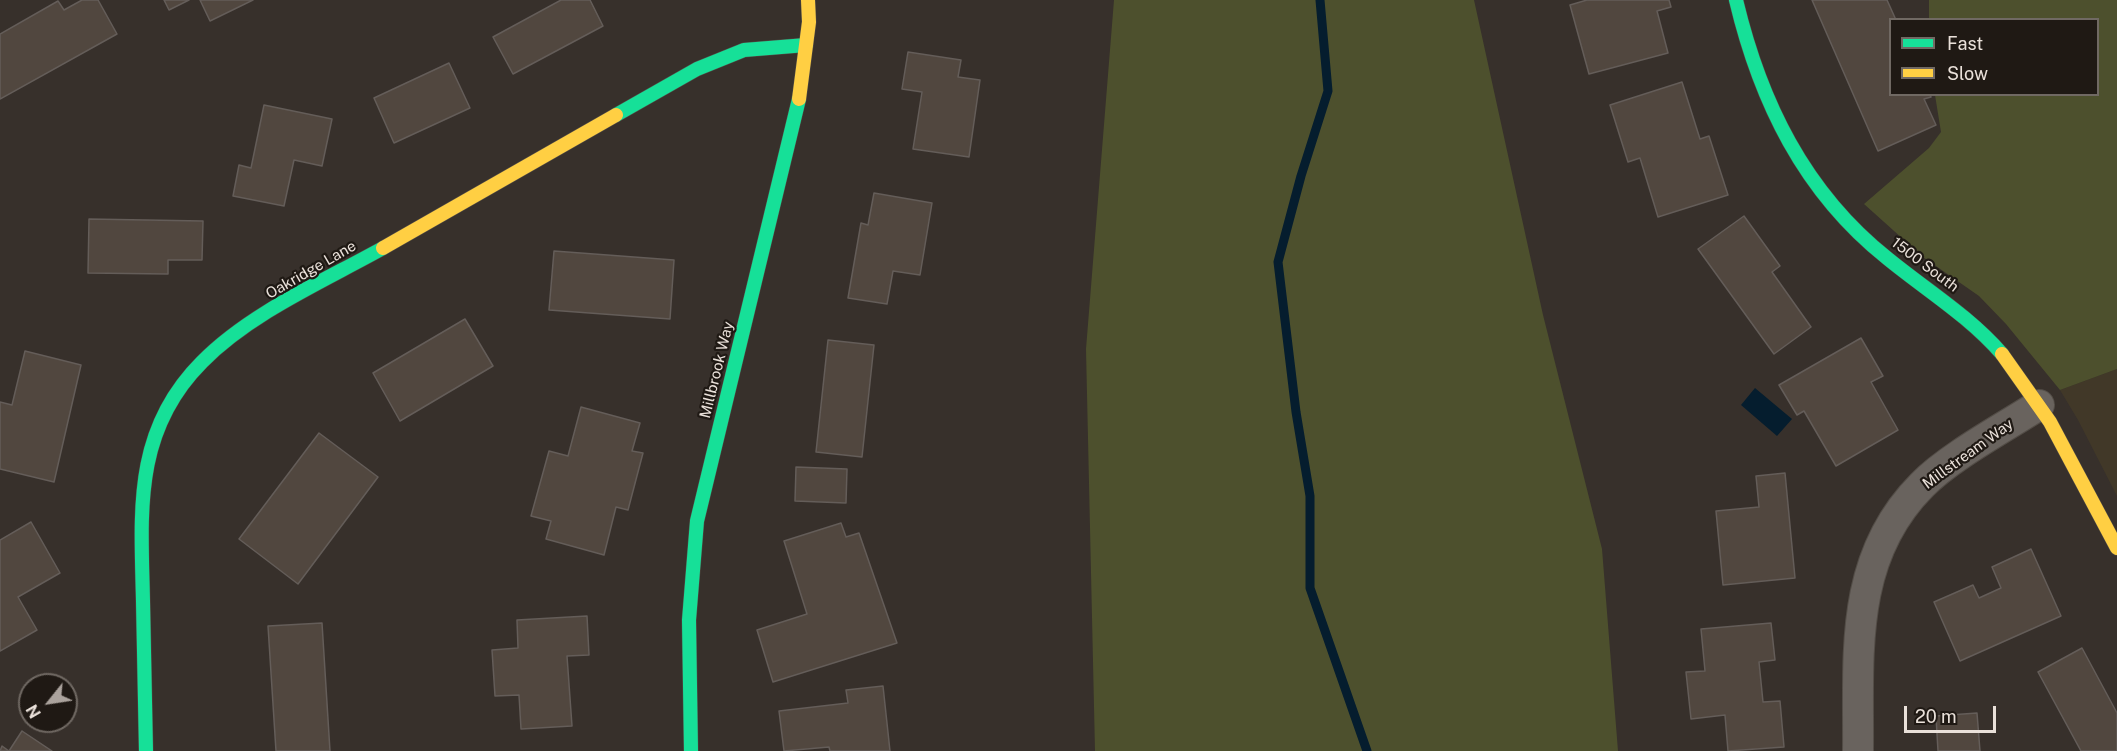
<!DOCTYPE html>
<html>
<head>
<meta charset="utf-8">
<style>
  body { margin:0 }
  #map { position:relative; width:2117px; height:751px; overflow:hidden; background:#37302b; font-family:"Public Sans",sans-serif }
  canvas { display:block }
  .legend { position:absolute; left:1889px; top:18px; width:210px; height:78px; box-sizing:border-box; background:#1f1914; border:2px solid #706963; margin:0; padding:8px 10px; list-style:none; font-size:18px; color:#eae1da }
  .legend li { display:flex; align-items:center; gap:12px; height:30px }
  .legend b { width:30px; border:2px solid #706963 }
  .north { position:absolute; left:18px; top:673px; width:60px; height:60px; box-sizing:border-box; background:#1f1914; border:2px solid #706963; border-radius:50%; rotate:240deg; font-size:16px; font-weight:700; line-height:24px; text-align:center; color:#eae1da }
  .north::after { content:''; display:block; margin:auto; width:21px; height:27px; background:#aba39d; clip-path:polygon(50% 0,100% 100%,50% 72%,0 100%) }
  .scale { position:absolute; left:1904px; top:706px; width:92px; height:27px; box-sizing:border-box; border:3px solid #eae1da; border-top:0; padding-left:8px; font-size:18px; line-height:21px; white-space:nowrap; color:#eae1da; -webkit-text-stroke:4px #1f1914; paint-order:stroke }
</style>
</head>
<body>
<div id="map">
<canvas width="2117" height="751"></canvas>
<ul class="legend">
<li><b style="height:8px;background:#16e098"></b>Fast</li>
<li><b style="height:8px;background:#ffcf43"></b>Slow</li>
</ul>
<div class="north">N</div>
<div class="scale">20 m</div>
</div>
<script>
const g = document.querySelector('canvas').getContext('2d');
g.lineJoin = 'round';
function fill(path, color) {
  g.fillStyle = color;
  g.fill(path, 'evenodd');
}
function strokePath(path, color, width, dash) {
  g.strokeStyle = color;
  g.lineWidth = width;
  g.lineCap = dash ? 'butt' : 'round';
  g.setLineDash(dash || []);
  g.stroke(path);
}
function drawText(font, color, halo, rows, align = 'center') {
  g.font = font + ' "Public Sans",sans-serif';
  g.lineWidth = 4.5;
  g.setLineDash([]);
  g.textBaseline = 'middle';
  g.strokeStyle = halo;
  g.fillStyle = color;
  for (const [text, x, y, turn = 0] of rows) {
    g.save();
    g.translate(x, y);
    g.rotate((+turn || 0) * Math.PI / 180);
    g.textAlign = isNaN(turn) ? turn : align;
    if (halo) g.strokeText(text, 0, 0);
    g.fillText(text, 0, 0);
    g.restore();
  }
}
const education = new Path2D(`
  M 2117,369 L 2117,496 L 2078,420 L 2060,390 Z`);
const green = new Path2D(`
  M 1114,0 L 1474,0 L 1543,315 L 1602,549 L 1618,751 L 1095,751 L 1086,349 Z
  M 1929,0 L 2117,0 L 2117,369 L 2060,390 L 2006,324 L 1979,296 L 1923,257 L 1864,204 L 1929,148 L 1941,132 L 1935,95 L 2098,94 L 2098,20 L 1929,19 Z`);
const water = new Path2D(`
  M 1755,388 L 1792,419 L 1777,436 L 1741,405 Z`);
const stream = new Path2D(`
  M 1320,0 L 1328,91 L 1301,176 L 1278,262 L 1296,412 L 1310,496 L 1310,588 L 1367,751`);
const building = new Path2D(`
  M 82,0 L 98,0 L 117,34 L 0,99 L 0,34 L 58,1 L 64,10 Z
  M 164,0 L 189,0 L 169,10 Z
  M 200,0 L 253,0 L 210,21 Z
  M 561,0 L 590,0 L 603,26 L 513,74 L 493,37 Z
  M 1587,0 L 1669,0 L 1671,7 L 1657,11 L 1668,53 L 1589,74 L 1570,5 Z
  M 1812,0 L 1887,0 L 1896,20 L 1890,20 L 1890,94 L 1930,94 L 1931,97 L 1924,99 L 1936,125 L 1878,151 Z
  M 908,52 L 961,60 L 958,77 L 980,80 L 969,157 L 913,149 L 922,92 L 902,89 Z
  M 449,63 L 470,108 L 394,143 L 374,98 Z
  M 1682,82 L 1700,139 L 1709,136 L 1728,195 L 1658,217 L 1640,158 L 1628,162 L 1610,105 Z
  M 264,105 L 332,119 L 322,166 L 294,160 L 284,206 L 233,196 L 239,165 L 251,168 Z
  M 874,193 L 932,203 L 920,275 L 893,271 L 887,304 L 848,298 L 861,223 L 868,225 Z
  M 1744,216 L 1780,266 L 1772,272 L 1811,327 L 1774,354 L 1698,249 Z
  M 89,219 L 203,221 L 202,260 L 168,260 L 168,274 L 88,273 Z
  M 554,251 L 674,260 L 670,319 L 549,310 Z
  M 465,319 L 493,366 L 400,421 L 373,373 Z
  M 1861,338 L 1883,376 L 1871,382 L 1898,430 L 1836,466 L 1804,411 L 1797,415 L 1779,385 Z
  M 828,340 L 874,345 L 862,457 L 816,452 Z
  M 25,351 L 81,365 L 54,482 L 0,469 L 0,402 L 12,405 Z
  M 581,407 L 640,423 L 632,451 L 643,453 L 628,510 L 616,507 L 604,555 L 546,539 L 551,521 L 531,516 L 549,451 L 568,456 Z
  M 319,433 L 378,477 L 298,584 L 239,539 Z
  M 796,467 L 847,469 L 846,503 L 795,501 Z
  M 1785,473 L 1795,578 L 1723,585 L 1716,511 L 1759,507 L 1756,476 Z
  M 31,522 L 60,573 L 18,597 L 37,630 L 0,651 L 0,540 Z
  M 841,523 L 846,537 L 859,533 L 897,643 L 773,682 L 757,630 L 807,614 L 784,541 Z
  M 2031,549 L 2061,616 L 1960,661 L 1934,602 L 1973,585 L 1979,598 L 2001,588 L 1992,567 Z
  M 587,616 L 589,655 L 567,656 L 572,726 L 521,729 L 519,695 L 495,696 L 492,650 L 518,648 L 517,620 Z
  M 322,623 L 330,751 L 276,751 L 268,626 Z
  M 1771,623 L 1775,660 L 1759,662 L 1763,702 L 1780,701 L 1784,747 L 1728,751 L 1725,715 L 1691,719 L 1686,672 L 1705,671 L 1701,629 Z
  M 2082,648 L 2117,713 L 2117,751 L 2081,751 L 2038,672 Z
  M 883,686 L 890,751 L 830,751 L 829,747 L 784,751 L 779,711 L 848,703 L 846,690 Z
  M 1977,713 L 1980,751 L 1938,751 L 1936,716 Z
  M 22,731 L 52,751 L 0,751 L 2,746 L 9,751 Z`);
const street = new Path2D(`
  M 1858,751 C 1859,656 1848,559 1922,485 C 1949,457 2005,427 2039,405`);
const fast = new Path2D(`
  M 1736,0 C 1760,101 1804,192 1887,258 C 1926,290 1969,316 2002,354
  M 616,115 L 697,69 L 744,50 L 806,45
  M 146,751 C 145,701 144,651 143,601 C 141,511 133,431 202,362 C 250,313 324,281 383,248
  M 691,751 L 689,620 L 697,521 L 799,99`);
const slow = new Path2D(`
  M 799,99 L 809,22 L 808,0
  M 383,248 L 616,115
  M 2002,354 L 2050,422 L 2117,548`);
const streetNames = [
  ["1500 South",1925,265,37],
  ["Oakridge Lane",311,270,-30],
  ["Millbrook Way",717,370,-76],
  ["Millstream Way",1968,454,-36]
];
fill(education, '#413828');
fill(green, '#4d502d');
fill(water, '#051d2e');
strokePath(stream, '#051d2e', 9);
fill(building, '#51473f');
strokePath(building, '#645d59', 1.5);
strokePath(street, '#534d47', 32);
strokePath(fast, '#534d47', 15);
strokePath(slow, '#534d47', 15);
strokePath(street, '#69635e', 30);
strokePath(fast, '#16e098', 14);
strokePath(slow, '#ffcf43', 14);
drawText('15px', '#eae1da', '#1f1914', streetNames);
</script>
</body>
</html>
